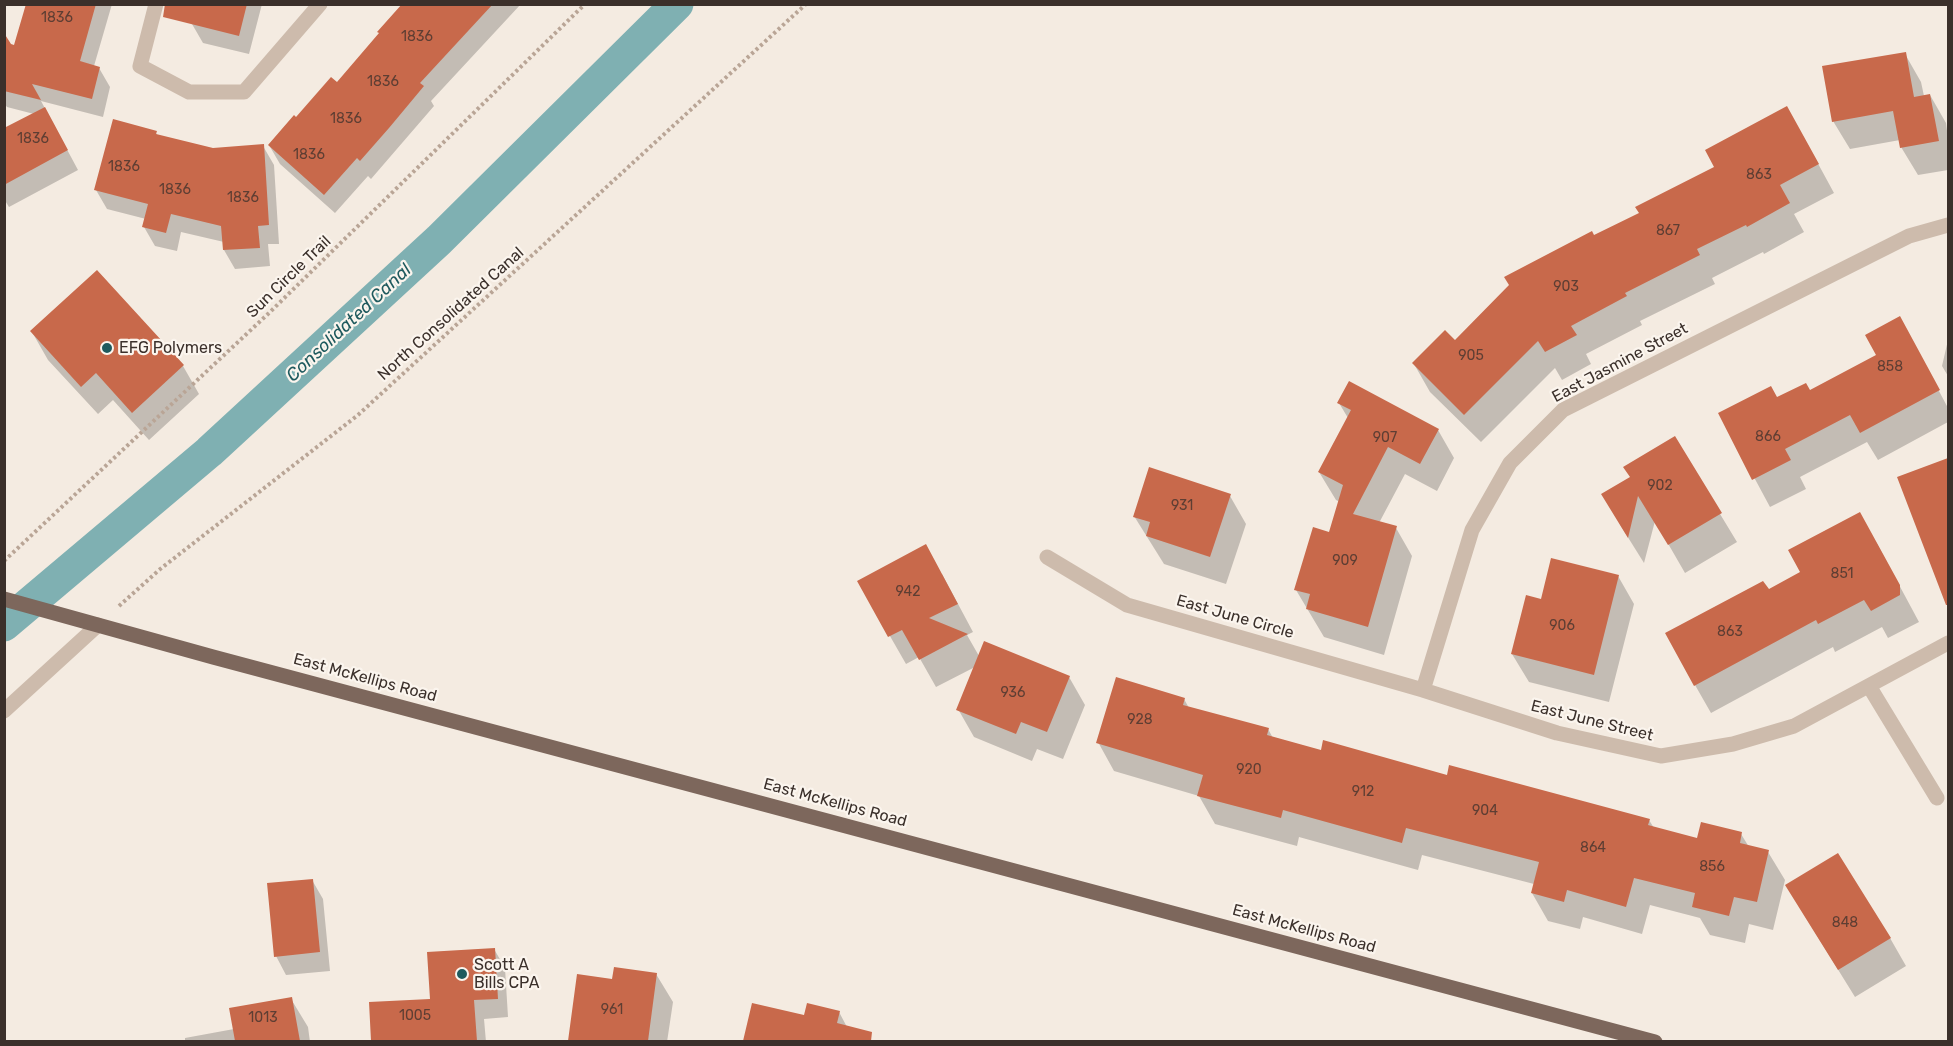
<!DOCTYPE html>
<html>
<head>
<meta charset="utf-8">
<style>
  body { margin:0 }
  #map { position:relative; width:1953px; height:1046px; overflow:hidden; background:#f4ebe1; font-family:Rubik,sans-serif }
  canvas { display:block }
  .frame { position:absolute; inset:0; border:6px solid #3b302b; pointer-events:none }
</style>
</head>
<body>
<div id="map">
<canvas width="1953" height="1046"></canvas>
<div class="frame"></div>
</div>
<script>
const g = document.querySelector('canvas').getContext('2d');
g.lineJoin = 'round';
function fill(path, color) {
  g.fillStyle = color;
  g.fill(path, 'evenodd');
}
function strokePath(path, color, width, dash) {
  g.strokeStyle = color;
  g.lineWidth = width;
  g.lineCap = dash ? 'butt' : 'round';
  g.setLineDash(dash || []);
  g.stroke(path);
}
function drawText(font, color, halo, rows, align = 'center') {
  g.font = font + ' Rubik,sans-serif';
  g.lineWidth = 4.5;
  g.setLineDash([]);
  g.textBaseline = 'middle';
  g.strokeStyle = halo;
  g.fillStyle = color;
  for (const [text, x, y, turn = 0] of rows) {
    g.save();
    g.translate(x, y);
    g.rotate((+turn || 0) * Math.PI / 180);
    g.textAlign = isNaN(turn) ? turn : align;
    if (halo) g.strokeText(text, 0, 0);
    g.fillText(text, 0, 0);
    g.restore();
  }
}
const shadow = new Path2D(`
  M 27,4 L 112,4 L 94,66 L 99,68 L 110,87 L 103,117 L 41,101 L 78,170 L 9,207 L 4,199 L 4,130 L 34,114 L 7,107 L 4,103 L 4,55 L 10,45 L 15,47 Z
  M 197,4 L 262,4 L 249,54 L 203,43 L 192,24 Z
  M 405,4 L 521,4 L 431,101 L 434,106 L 371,179 L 368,176 L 335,213 L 280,164 L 269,145 L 337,84 Z
  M 1905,54 L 1921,82 L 1924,96 L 1930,95 L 1946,123 L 1948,138 L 1948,170 L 1918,175 L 1901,147 L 1900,140 L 1850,149 L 1833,121 Z
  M 156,133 L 158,136 L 213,149 L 263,146 L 274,165 L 279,244 L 268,244 L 270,266 L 235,269 L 224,250 L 224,242 L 181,232 L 177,251 L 155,246 L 144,227 L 146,219 L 107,209 L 96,190 Z
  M 1803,136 L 1834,193 L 1794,214 L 1804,232 L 1764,254 L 1763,252 L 1712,278 L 1715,284 L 1640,321 L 1642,325 L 1586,354 L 1591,364 L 1562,380 L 1555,368 L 1481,442 L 1430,392 L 1414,364 L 1455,342 L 1594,237 Z
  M 32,332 L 183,366 L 199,394 L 149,440 L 113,400 L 98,414 L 48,360 Z
  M 1948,340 L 1948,376 L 1942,366 Z
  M 1915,346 L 1948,408 L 1948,422 L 1878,460 L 1867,442 L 1800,477 L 1806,489 L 1770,507 L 1720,414 L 1810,392 Z
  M 1339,403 L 1438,430 L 1454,458 L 1437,491 L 1405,474 L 1379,523 L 1396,528 L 1412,556 L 1384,655 L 1324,637 L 1296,590 L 1331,534 L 1340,502 L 1336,500 L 1319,472 L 1348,418 Z
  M 1674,438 L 1737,542 L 1685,573 L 1655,521 L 1644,563 L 1619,523 L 1631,478 Z
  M 1948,459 L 1948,596 L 1937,576 L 1899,478 Z
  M 1230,496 L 1246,524 L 1226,584 L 1164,564 L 1134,516 Z
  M 1876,542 L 1919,622 L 1888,638 L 1882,627 L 1835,652 L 1833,647 L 1711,713 L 1695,685 Z
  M 942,574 L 973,632 L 967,635 L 979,656 L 1069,677 L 1085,705 L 1063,759 L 1037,749 L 1032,761 L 974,737 L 958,709 L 975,667 L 936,687 L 919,657 L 906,664 L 859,582 Z
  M 1618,576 L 1634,604 L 1609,702 L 1529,682 L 1512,654 L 1542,601 Z
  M 1184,699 L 1189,708 L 1268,729 L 1273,738 L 1322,752 L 1448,777 L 1649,820 L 1654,828 L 1698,839 L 1741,834 L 1749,847 L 1768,852 L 1785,880 L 1773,930 L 1749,924 L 1745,943 L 1710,935 L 1700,918 L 1650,905 L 1642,934 L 1583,917 L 1580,929 L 1548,921 L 1532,893 L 1534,884 L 1422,855 L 1418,870 L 1299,837 L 1297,846 L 1215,824 L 1199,796 L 1114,771 L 1098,742 Z
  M 312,880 L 323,899 L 330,971 L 286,975 L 276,956 Z
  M 1803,913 L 1890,938 L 1906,966 L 1855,997 Z
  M 494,949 L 505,968 L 508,1017 L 484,1019 L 486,1042 L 373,1042 L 370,1004 L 431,1000 Z
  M 656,974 L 673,1002 L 667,1042 L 570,1042 L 579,975 L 614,980 Z
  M 291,999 L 308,1027 L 310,1042 L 185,1042 L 185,1038 L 234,1029 Z
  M 753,1005 L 805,1017 L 839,1012 L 855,1042 L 744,1042 Z`);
const canal = new Path2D(`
  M 4,625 L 209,452 L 439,240 L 677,4`);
const building = new Path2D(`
  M 26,4 L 96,4 L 80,61 L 100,67 L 92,99 L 32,84 L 41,100 L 4,91 L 4,33 L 11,44 L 14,45 Z
  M 165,4 L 247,4 L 239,36 L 163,17 Z
  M 402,4 L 493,4 L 420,83 L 424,86 L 389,128 L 360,161 L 357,158 L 324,195 L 268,145 L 294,115 L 296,117 L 331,77 L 337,82 L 379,33 L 377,32 Z
  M 1906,52 L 1914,97 L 1930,94 L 1939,141 L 1900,148 L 1893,111 L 1832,122 L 1822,66 Z
  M 1787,106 L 1819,164 L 1780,185 L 1790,203 L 1747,227 L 1746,225 L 1697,249 L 1700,255 L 1625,293 L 1627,296 L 1571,326 L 1577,335 L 1545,352 L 1538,341 L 1464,415 L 1412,363 L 1445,330 L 1455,340 L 1509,285 L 1504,277 L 1592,231 L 1594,235 L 1639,213 L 1635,207 L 1714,167 L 1705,150 Z
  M 45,107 L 68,150 L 4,185 L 4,128 Z
  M 113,119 L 157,131 L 156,134 L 213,148 L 264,144 L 269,225 L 258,226 L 260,248 L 223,250 L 221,226 L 171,214 L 166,233 L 142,227 L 148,204 L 94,190 Z
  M 97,270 L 184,365 L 132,413 L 96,373 L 81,387 L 30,331 Z
  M 1900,316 L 1940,390 L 1860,433 L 1850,415 L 1785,449 L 1791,460 L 1752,480 L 1718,413 L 1771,386 L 1777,397 L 1806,383 L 1810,390 L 1876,355 L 1865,335 Z
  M 1349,381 L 1439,429 L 1420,464 L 1388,447 L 1353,514 L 1397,526 L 1368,627 L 1306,609 L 1310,594 L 1294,590 L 1313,527 L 1329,532 L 1343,485 L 1318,472 L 1351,410 L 1337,403 Z
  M 1675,436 L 1722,513 L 1668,545 L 1638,496 L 1628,538 L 1601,494 L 1630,477 L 1623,467 Z
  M 1948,458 L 1948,605 L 1946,605 L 1897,477 Z
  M 1149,467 L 1231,494 L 1210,557 L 1146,536 L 1150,522 L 1133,517 Z
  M 1860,512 L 1900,585 L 1900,595 L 1871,611 L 1864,600 L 1818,624 L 1816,620 L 1694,686 L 1665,633 L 1763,581 L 1769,589 L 1800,572 L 1788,550 Z
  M 926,544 L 958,604 L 929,618 L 968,634 L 919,660 L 902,630 L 888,637 L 857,581 Z
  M 1551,558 L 1619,575 L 1594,675 L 1511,654 L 1526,595 L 1541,599 Z
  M 984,641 L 1070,676 L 1047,732 L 1021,722 L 1016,734 L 956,710 Z
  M 1116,677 L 1185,698 L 1183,705 L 1269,728 L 1267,735 L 1321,750 L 1323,740 L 1447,775 L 1449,765 L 1650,819 L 1648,825 L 1697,838 L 1701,822 L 1742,832 L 1740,843 L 1769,850 L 1757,902 L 1734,897 L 1729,916 L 1692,907 L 1695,893 L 1634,878 L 1626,907 L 1567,890 L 1564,902 L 1531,893 L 1539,862 L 1406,828 L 1402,843 L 1283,810 L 1281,818 L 1197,796 L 1203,775 L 1096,743 Z
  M 1838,853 L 1891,938 L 1838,970 L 1785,885 Z
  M 313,879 L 320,952 L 274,957 L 267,883 Z
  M 495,948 L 498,999 L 474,1000 L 477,1041 L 371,1041 L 369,1002 L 430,999 L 427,952 Z
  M 614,967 L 657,973 L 648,1041 L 568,1041 L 577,974 L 612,979 Z
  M 292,997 L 300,1041 L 235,1041 L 229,1008 Z
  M 752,1003 L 804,1015 L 807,1003 L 840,1011 L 837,1023 L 872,1032 L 871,1041 L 743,1041 Z`);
const path = new Path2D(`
  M 4,561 L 269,313 L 585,4
  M 119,606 L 159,570 L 358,415 L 806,4`);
const minor = new Path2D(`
  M 156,4 L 140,66 L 189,92 L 244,92 L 320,4
  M 1047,557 L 1127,605 L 1423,690 L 1557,733 L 1661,756 L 1733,744 L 1794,726 L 1948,643
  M 1869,686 L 1937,798
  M 1423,690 L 1472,530 L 1510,463 L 1563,410 L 1909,236 L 1948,225
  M 4,711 L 98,625`);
const major = new Path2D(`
  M 4,599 L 213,657 L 1655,1042`);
const markers = [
  [107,348,6,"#1f5a5e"],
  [462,974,6,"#1f5a5e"]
];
const numberNames = [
  ["1836",57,18],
  ["1836",417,37],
  ["1836",383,82],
  ["1836",346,119],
  ["1836",33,139],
  ["1836",309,155],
  ["1836",124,167],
  ["863",1759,175],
  ["1836",175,190],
  ["1836",243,198],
  ["867",1668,231],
  ["903",1566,287],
  ["905",1471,356],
  ["858",1890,367],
  ["866",1768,437],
  ["907",1385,438],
  ["902",1660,486],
  ["931",1182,506],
  ["909",1345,561],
  ["851",1842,574],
  ["942",908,592],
  ["906",1562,626],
  ["863",1730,632],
  ["936",1013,693],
  ["928",1140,720],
  ["920",1249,770],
  ["912",1363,792],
  ["904",1485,811],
  ["864",1593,848],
  ["856",1712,867],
  ["848",1845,923],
  ["961",612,1010],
  ["1005",415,1016],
  ["1013",263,1018]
];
const streetNames = [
  ["Sun Circle Trail",289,277,-44],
  ["North Consolidated Canal",451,314,-42],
  ["East Jasmine Street",1620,363,-28],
  ["East June Circle",1235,617,16],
  ["East McKellips Road",365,678,15],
  ["East June Street",1592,721,14],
  ["East McKellips Road",835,803,15],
  ["East McKellips Road",1304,929,15]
];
const poiNames = [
  ["EFG Polymers",119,348],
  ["Scott A",474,965],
  ["Bills CPA",474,983]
];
const waterNames = [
  ["Consolidated Canal",349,323,-43]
];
fill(shadow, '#0003');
strokePath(canal, '#7fb0b2', 33);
fill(building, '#c8694b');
strokePath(path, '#b9a596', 4, [3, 3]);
strokePath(minor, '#cdbbac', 15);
strokePath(major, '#7d675c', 15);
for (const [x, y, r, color] of markers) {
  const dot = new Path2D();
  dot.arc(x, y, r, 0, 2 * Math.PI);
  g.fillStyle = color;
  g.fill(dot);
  strokePath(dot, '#fbf5ee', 2);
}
drawText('14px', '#5e3e33', null, numberNames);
drawText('16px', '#3b302b', '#fbf5ee', streetNames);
drawText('16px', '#3b302b', '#fbf5ee', poiNames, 'left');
drawText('italic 18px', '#1f5a5e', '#fbf5ee', waterNames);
</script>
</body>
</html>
